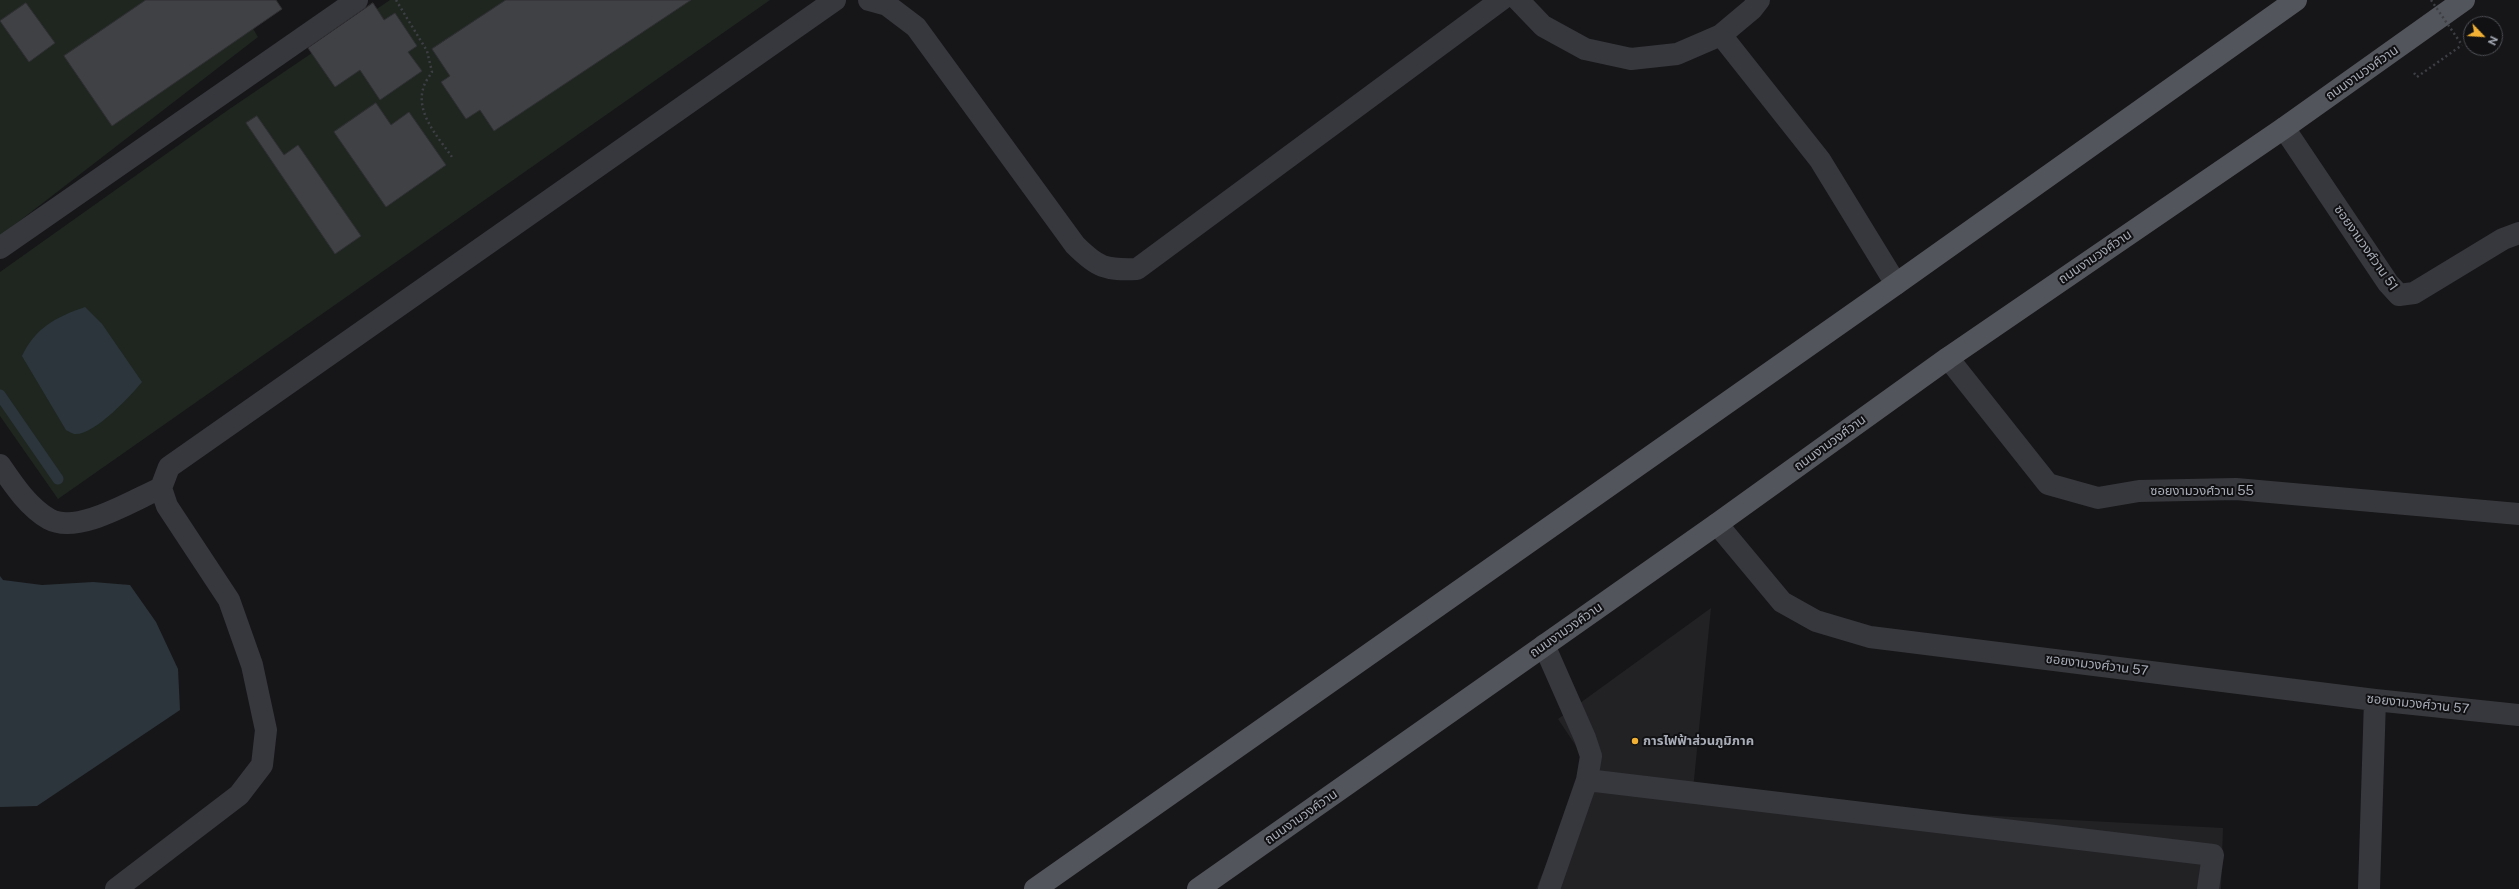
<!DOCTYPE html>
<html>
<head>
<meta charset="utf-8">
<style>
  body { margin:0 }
  #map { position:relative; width:2519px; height:889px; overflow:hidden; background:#161618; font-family:"Public Sans",sans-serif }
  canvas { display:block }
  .north { position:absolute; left:2463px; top:16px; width:40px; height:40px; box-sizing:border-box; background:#111113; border:1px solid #4d4f55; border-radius:50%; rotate:115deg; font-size:11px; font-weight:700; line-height:16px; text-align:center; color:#a8adb8 }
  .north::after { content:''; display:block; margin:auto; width:14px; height:18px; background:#f2b134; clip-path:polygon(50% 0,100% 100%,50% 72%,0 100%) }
</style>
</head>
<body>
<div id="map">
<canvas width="2519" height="889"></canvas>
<div class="north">N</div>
</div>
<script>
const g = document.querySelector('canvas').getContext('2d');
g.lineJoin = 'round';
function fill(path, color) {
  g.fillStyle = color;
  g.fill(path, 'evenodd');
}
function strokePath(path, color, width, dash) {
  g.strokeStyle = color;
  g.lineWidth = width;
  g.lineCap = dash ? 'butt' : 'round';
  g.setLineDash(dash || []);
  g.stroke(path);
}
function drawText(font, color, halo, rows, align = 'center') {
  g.font = font + ' "Public Sans","Noto Sans Thai",sans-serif';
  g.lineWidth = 4;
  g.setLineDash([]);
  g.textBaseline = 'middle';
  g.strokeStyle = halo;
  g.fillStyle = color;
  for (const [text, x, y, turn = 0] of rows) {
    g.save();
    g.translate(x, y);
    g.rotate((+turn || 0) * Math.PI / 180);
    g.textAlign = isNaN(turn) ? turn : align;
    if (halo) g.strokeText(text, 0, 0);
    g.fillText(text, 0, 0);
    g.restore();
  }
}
const built = new Path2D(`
  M 1711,608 L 1692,800 L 2223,828 L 2221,889 L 1536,889 L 1588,764 L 1558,719 Z`);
const green = new Path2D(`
  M 0,0 L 236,0 L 258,37 L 0,236 Z
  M 390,0 L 770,0 L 58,499 L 0,416 L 0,272 L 228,110 Z`);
const water = new Path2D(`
  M 85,307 L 102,324 L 142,382 C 130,396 94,436 74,434 C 71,433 68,431 66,430 L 22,356 C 35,328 56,317 85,307 Z
  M 0,576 L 3,580 L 42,585 L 93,582 L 130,585 L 156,622 L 178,669 L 180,710 L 37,806 L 0,807 Z`);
const stream = new Path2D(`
  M 0,395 L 58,479`);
const building = new Path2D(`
  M 146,0 L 276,0 L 282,9 L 112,126 L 64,56 Z
  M 506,0 L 691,0 L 494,131 L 480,110 L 466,119 L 441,82 L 450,76 L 432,49 Z
  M 26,3 L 55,43 L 29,62 L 0,21 Z
  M 373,3 L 384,20 L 395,13 L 417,46 L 408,52 L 422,71 L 380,100 L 360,70 L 335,87 L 308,48 Z
  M 376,103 L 391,125 L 409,112 L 446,165 L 386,207 L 334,132 Z
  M 257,116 L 284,155 L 298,145 L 361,236 L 335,254 L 246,123 Z`);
const path = new Path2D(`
  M 396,0 L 427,51 L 432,72 C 429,77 424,83 423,89 C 416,114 439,138 452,157
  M 2414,73 L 2417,77 L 2462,45`);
const minor = new Path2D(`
  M 869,0 L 887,5 L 916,27 L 1075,245 C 1098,268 1105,270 1137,269 L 1501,0
  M 1518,0 L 1543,26 L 1585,49 L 1631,59 L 1677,54 L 1721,35 L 1752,9 L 1759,0
  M 1721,35 L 1820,160 L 1896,284
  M 2284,128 L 2388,283 L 2399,295 L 2414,293 L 2503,239 L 2519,233
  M 0,248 L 357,0
  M 1948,358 L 2048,484 L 2098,498 L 2139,491 L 2236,489 L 2519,514
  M 0,465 C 13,484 28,507 49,519 C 78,535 133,500 161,488
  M 1717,524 L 1782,602 L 1816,621 L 1870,637 L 2375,700 L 2519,715
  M 1544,645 L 1585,738 L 1591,756 L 1587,780 L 1549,889
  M 1587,780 L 2213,855 L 2208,889
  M 116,889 L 239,795 L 262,765 L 266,730 L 252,665 L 229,600 L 167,506 L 161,488 L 169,467 L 835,0
  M 2369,889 L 2375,700`);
const major = new Path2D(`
  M 1035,889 L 1896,284 L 2296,0
  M 1198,889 L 1717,524 L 1948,358 L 2284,128 L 2464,0`);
const pathBridge = new Path2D(`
  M 2431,0 L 2462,45`);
const markers = [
  [1635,741,4,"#f2b134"]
];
const streetNames = [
  ["ถนนงามวงศ์วาน",2362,73,-35],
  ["ซอยงามวงศ์วาน 51",2366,248,55],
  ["ถนนงามวงศ์วาน",2095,257,-34],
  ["ถนนงามวงศ์วาน",1830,443,-36],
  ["ซอยงามวงศ์วาน 55",2202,491],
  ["ถนนงามวงศ์วาน",1566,630,-35],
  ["ซอยงามวงศ์วาน 57",2097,665,7],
  ["ซอยงามวงศ์วาน 57",2418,704,6],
  ["ถนนงามวงศ์วาน",1301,817,-35]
];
const poiNames = [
  ["การไฟฟ้าส่วนภูมิภาค",1643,741]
];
fill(built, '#222225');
fill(green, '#1e261f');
fill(water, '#2c353c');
strokePath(stream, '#2c353c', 11);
fill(building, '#404145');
strokePath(building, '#303034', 1);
strokePath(path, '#3d3f44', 2.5, [2, 3]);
strokePath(minor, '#37383d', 22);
strokePath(major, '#53555c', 22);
strokePath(pathBridge, '#3d3f44', 2.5, [2, 3]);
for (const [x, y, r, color] of markers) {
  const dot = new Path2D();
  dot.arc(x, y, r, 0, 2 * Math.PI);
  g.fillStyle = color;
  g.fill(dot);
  strokePath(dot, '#111113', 1.5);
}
drawText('13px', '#a8adb8', '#111113', streetNames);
drawText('bold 13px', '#a8adb8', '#111113', poiNames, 'left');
</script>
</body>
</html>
